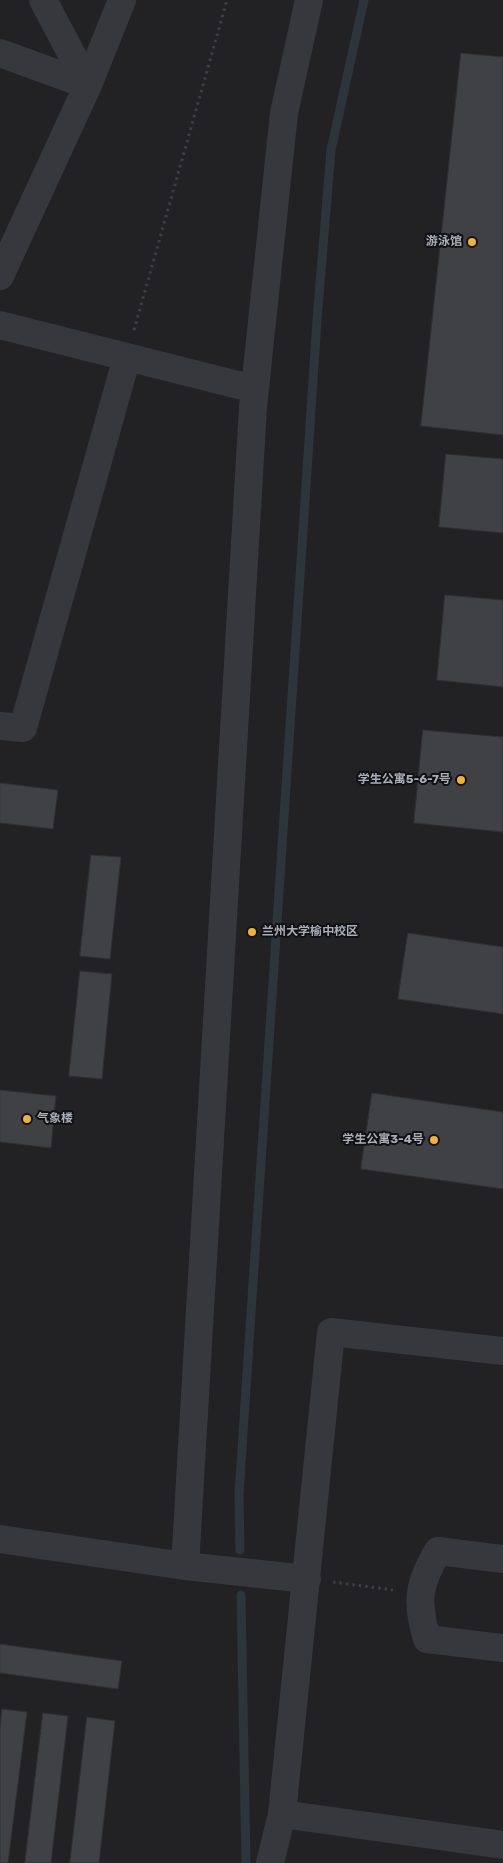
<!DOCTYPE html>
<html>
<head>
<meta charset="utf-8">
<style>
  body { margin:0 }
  canvas { display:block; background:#161618 }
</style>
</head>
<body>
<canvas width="503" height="1863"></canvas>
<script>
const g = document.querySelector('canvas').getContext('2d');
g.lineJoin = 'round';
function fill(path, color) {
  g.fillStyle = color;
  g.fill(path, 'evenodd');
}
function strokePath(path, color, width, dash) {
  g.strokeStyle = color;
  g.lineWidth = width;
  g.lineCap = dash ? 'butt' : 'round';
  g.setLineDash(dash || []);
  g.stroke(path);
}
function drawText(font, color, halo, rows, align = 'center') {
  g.font = font + ' Rubik,"Noto Sans SC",sans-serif';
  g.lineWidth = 4;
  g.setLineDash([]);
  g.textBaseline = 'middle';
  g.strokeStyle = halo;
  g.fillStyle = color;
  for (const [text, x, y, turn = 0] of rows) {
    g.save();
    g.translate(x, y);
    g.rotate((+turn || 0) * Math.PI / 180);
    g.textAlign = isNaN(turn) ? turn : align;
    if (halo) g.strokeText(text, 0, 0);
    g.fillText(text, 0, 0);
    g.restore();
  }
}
const built = new Path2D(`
  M 0,0 L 503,0 L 503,1863 L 0,1863 Z`);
const stream = new Path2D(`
  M 240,1550 L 239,1494 L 317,320 L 331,150 L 364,0
  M 241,1595 L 246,1863`);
const building = new Path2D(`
  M 461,53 L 503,57 L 503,435 L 421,426 Z
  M 446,454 L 503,459 L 503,533 L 439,527 Z
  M 445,595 L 503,600 L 503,687 L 437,680 Z
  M 423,730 L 503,737 L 503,832 L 414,823 Z
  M 0,783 L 58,790 L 53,829 L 0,823 Z
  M 91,855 L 121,857 L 110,959 L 80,956 Z
  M 408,933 L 503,947 L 503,1014 L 398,999 Z
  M 80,971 L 112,974 L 102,1079 L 69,1076 Z
  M 0,1090 L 56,1096 L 51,1148 L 0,1142 Z
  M 372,1093 L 503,1112 L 503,1189 L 361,1169 Z
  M 0,1644 L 122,1661 L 118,1689 L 0,1673 Z
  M 2,1709 L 27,1712 L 8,1863 L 0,1863 L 0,1728 Z
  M 43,1713 L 68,1716 L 51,1863 L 25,1863 Z
  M 87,1717 L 115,1721 L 99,1863 L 70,1863 Z`);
const path = new Path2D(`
  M 134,330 L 227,0
  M 333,1582 L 393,1590`);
const minor = new Path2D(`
  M 43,0 L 88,85
  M 0,53 L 88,85
  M 0,276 L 88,85 L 122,0
  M 0,325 L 254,389
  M 0,726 L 23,728 L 127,357
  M 503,1351 L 331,1332 L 282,1814 L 503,1845
  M 0,1539 L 185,1566 L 307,1579
  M 503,1559 L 438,1551 C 418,1584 416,1602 427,1639 L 503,1648
  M 185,1566 L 253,407 L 284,113 L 309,0
  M 270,1863 L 282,1814`);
const markers = [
  [472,242,5,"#f2b134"],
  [461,780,5,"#f2b134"],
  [252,932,5,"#f2b134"],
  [27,1119,5,"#f2b134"],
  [434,1140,5,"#f2b134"]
];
const poiNames = [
  ["游泳馆",462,242],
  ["学生公寓5-6-7号",451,780],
  ["兰州大学榆中校区",262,932,"left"],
  ["气象楼",37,1119,"left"],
  ["学生公寓3-4号",424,1140]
];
fill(built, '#222225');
strokePath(stream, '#2c353c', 9);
fill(building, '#404145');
strokePath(building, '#303034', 1);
strokePath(path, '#3d3f44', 3, [2.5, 4]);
strokePath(minor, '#37383d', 28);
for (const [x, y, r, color] of markers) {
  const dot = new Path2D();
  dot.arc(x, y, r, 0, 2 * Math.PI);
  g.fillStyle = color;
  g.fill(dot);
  strokePath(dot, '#111113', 2);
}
drawText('bold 12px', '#a8adb8', '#111113', poiNames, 'right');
</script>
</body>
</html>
